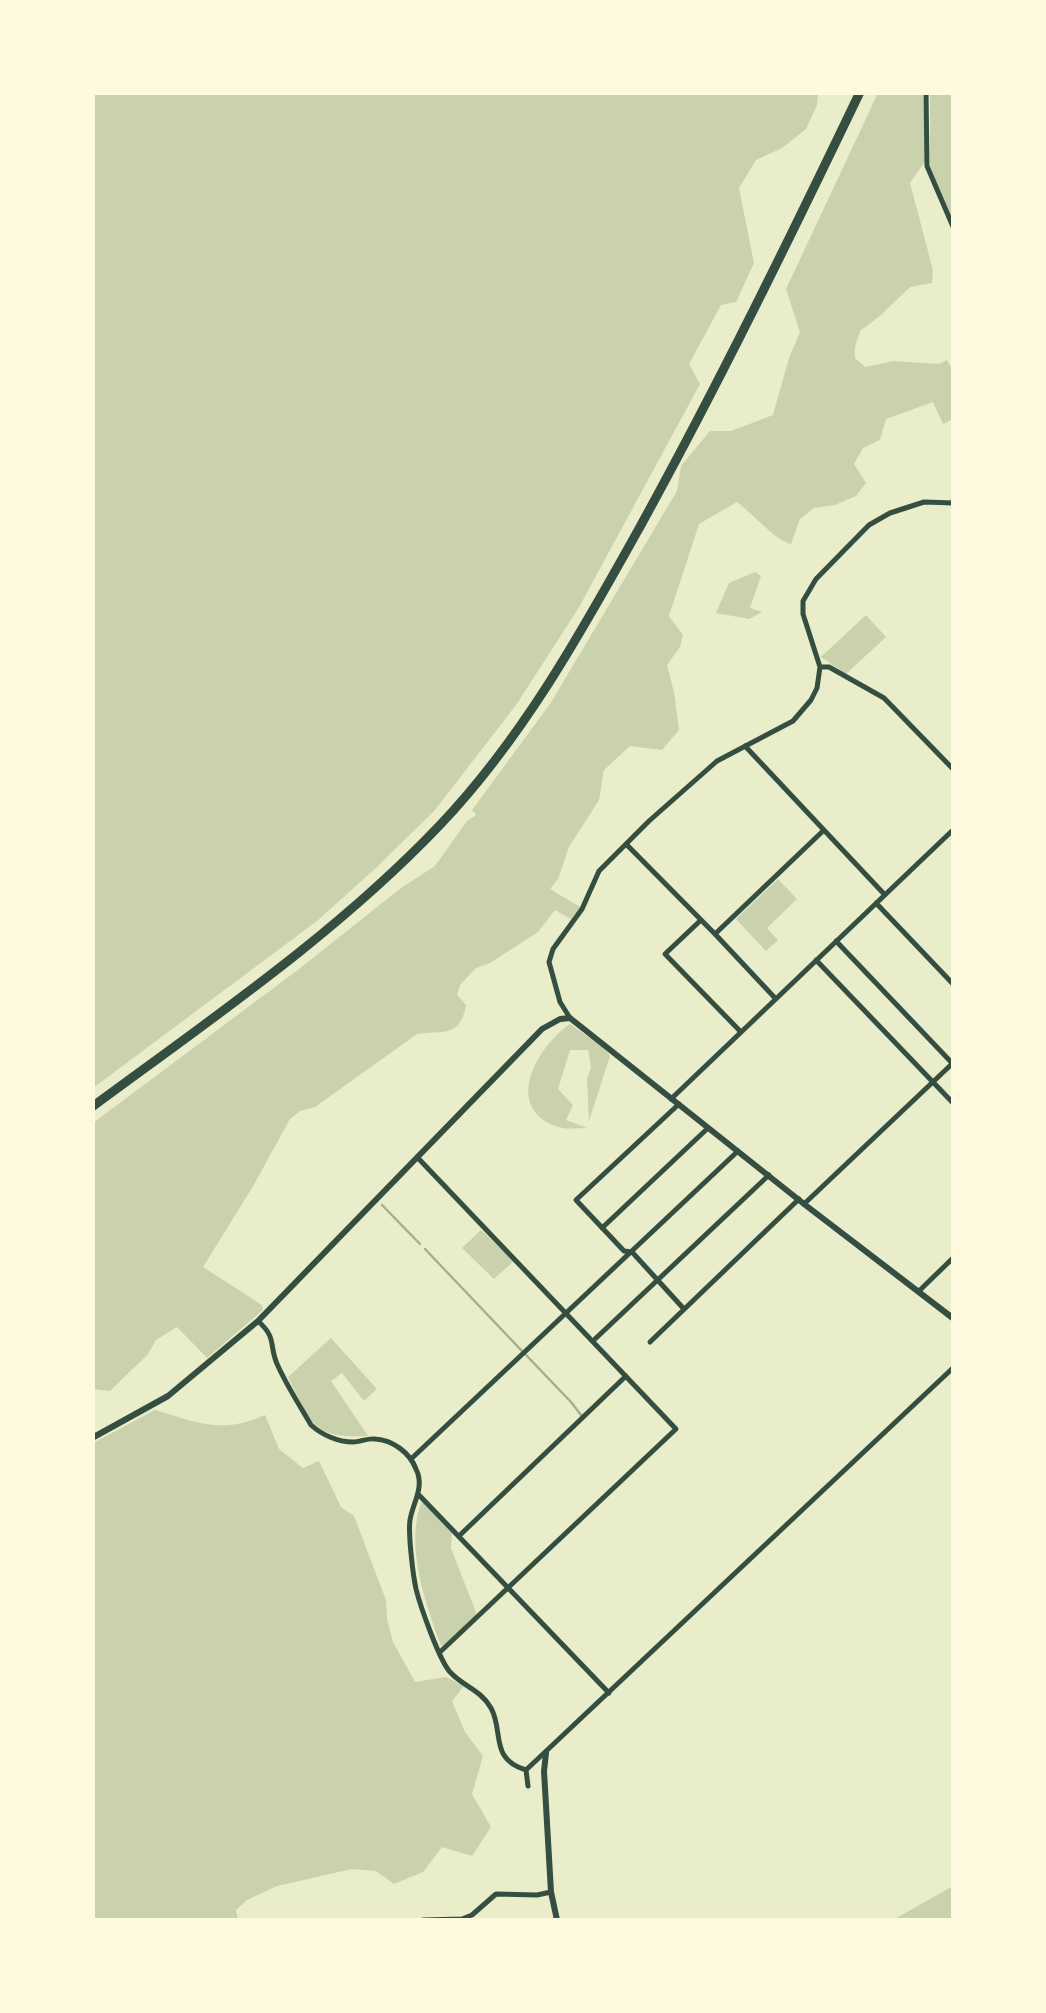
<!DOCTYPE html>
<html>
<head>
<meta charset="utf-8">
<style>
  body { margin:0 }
  #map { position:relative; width:1046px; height:2013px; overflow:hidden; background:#e9edc9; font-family:"DM Sans",sans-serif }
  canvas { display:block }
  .frame { position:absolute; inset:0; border:95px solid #fefae0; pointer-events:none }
</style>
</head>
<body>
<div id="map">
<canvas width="1046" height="2013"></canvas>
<div class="frame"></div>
</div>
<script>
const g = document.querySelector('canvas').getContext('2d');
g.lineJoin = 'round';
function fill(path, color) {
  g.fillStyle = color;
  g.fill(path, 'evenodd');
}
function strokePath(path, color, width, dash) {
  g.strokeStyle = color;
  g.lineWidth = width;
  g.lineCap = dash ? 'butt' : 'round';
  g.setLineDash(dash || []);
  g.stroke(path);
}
const green = new Path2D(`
  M 93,92 L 818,93 L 817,105 L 806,129 L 782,148 L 756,160 L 739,188 L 754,263 L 736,302 L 721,305 L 689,364 L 700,384 L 578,609 L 516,705 L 435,810 L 377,867 L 317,921 L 93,1088 Z
  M 878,93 L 923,93 L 926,160 L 910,183 L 933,270 L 932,283 L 910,287 L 881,315 L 860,331 L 855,347 L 855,358 L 865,367 L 893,361 L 939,364 L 947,360 L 953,371 L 953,419 L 943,424 L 933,402 L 886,419 L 880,440 L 863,448 L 854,464 L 866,483 L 856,496 L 835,505 L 814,508 L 800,519 L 791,544 C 776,541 752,513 737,502 L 699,524 L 669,616 L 683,635 L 680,647 L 667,665 L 674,692 L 679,730 L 662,750 L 630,746 L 604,770 L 599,800 L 569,847 L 558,879 L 550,889 L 580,907 L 571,919 L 555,910 L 538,932 L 490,963 L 476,968 L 460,985 L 457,995 L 466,1005 C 460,1039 442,1030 417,1034 L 315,1107 L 300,1111 L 290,1119 L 252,1188 L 203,1267 L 262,1305 L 263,1310 L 207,1358 L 177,1327 L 156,1340 L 148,1354 L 110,1391 L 93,1389 L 93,1123 L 299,969 L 401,888 L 435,866 L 467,821 L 476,815 L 472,810 L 550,704 L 677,491 L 681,466 L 710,431 L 731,431 L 773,415 L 789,358 L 800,332 L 786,289 Z
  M 930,93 L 953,93 L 953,223 L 930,166 Z
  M 755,572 L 761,576 L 750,608 L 762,612 L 749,619 L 716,613 L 729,583 Z
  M 866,615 L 886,637 L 846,674 L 821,657 Z
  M 778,879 L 797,899 L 767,928 L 778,940 L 766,951 L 736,919 Z
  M 570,1024 L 605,1049 L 610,1056 L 589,1121 L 587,1079 L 591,1067 L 588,1050 L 570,1050 L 558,1089 L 573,1105 L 566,1120 L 587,1128 C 577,1128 564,1130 555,1126 C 503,1105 538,1046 570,1024 Z
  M 481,1230 L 514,1261 L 494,1279 L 462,1248 Z
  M 331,1338 L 377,1389 L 364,1401 L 342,1373 L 331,1381 L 368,1436 C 311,1439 311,1422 288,1377 Z
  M 155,1410 C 197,1422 221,1435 265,1415 L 279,1449 L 303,1468 L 319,1461 L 341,1507 L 354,1516 L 386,1600 L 387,1618 L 393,1642 L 415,1682 L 446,1677 L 464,1686 L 452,1701 L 465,1732 L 483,1756 L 472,1794 L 491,1827 L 472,1856 L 442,1847 L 423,1872 L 394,1884 L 376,1871 L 352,1869 L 277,1886 L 247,1900 L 236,1910 L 238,1920 L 93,1920 L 93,1443 Z
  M 422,1501 L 452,1533 L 451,1548 L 477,1615 L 448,1643 L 441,1646 C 426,1605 404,1544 422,1501 Z
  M 953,1886 L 953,1920 L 893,1920 Z`);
const stream = new Path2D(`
  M 382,1205 L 420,1244
  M 425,1249 L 522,1351
  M 526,1355 L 571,1402 L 581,1415`);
const minor = new Path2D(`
  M 926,92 L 927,166 L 954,229
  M 820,667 L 829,667 L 884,698 L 954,770
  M 745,746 L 885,895
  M 627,845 L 715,934
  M 876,903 L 954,985
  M 701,920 L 665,954 L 740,1031
  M 836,941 L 952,1063
  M 816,960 L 954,1104
  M 775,998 L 715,934 L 824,830
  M 570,1018 L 560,1002 L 549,962 L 553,949 L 582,909 L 599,871 L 649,821 L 717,761 L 793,721 L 811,700 L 817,688 L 820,667 L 803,614 L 803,601 L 816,579 L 869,525 L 890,513 L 924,502 L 954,503
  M 671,1099 L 954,829
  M 679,1104 L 576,1200 L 624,1251 L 632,1252 L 684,1309
  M 417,1157 L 676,1429 L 439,1653
  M 804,1204 L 954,1062
  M 602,1228 L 708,1128
  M 918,1292 L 954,1257
  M 258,1321 C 278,1339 268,1345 278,1366 C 287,1386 300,1406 311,1425 C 322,1435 338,1442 353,1442 C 360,1442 368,1438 375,1439 C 393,1440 410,1453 416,1469 C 425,1487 413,1502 410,1520 C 408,1534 413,1575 416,1589 C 420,1605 440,1663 451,1673 C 463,1686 481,1690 491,1708 C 504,1731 489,1759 526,1770
  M 595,1339 L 769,1175
  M 650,1342 L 799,1199
  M 411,1459 L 738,1151
  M 418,1494 L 609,1693
  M 459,1536 L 626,1376
  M 526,1770 L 954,1367
  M 526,1770 L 528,1786
  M 423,1920 L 462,1919 L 472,1915 L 496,1894 L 537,1895 L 551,1892`);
const tertiary = new Path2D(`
  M 546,1753 L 544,1771 L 551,1892 L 557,1920`);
const secondary = new Path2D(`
  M 92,1438 L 168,1396 L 258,1321 L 542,1029 L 560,1019 L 570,1018 L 804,1204 L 954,1319`);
const motorway = new Path2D(`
  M 92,1107 C 211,1019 336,934 439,826 C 523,738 582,631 641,525 C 719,383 790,238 860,92`);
fill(green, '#cad2ad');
strokePath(stream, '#a3b18a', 2.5);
strokePath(minor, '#344e41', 5);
strokePath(tertiary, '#344e41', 6);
strokePath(secondary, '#344e41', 6);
strokePath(motorway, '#344e41', 9);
</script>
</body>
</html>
